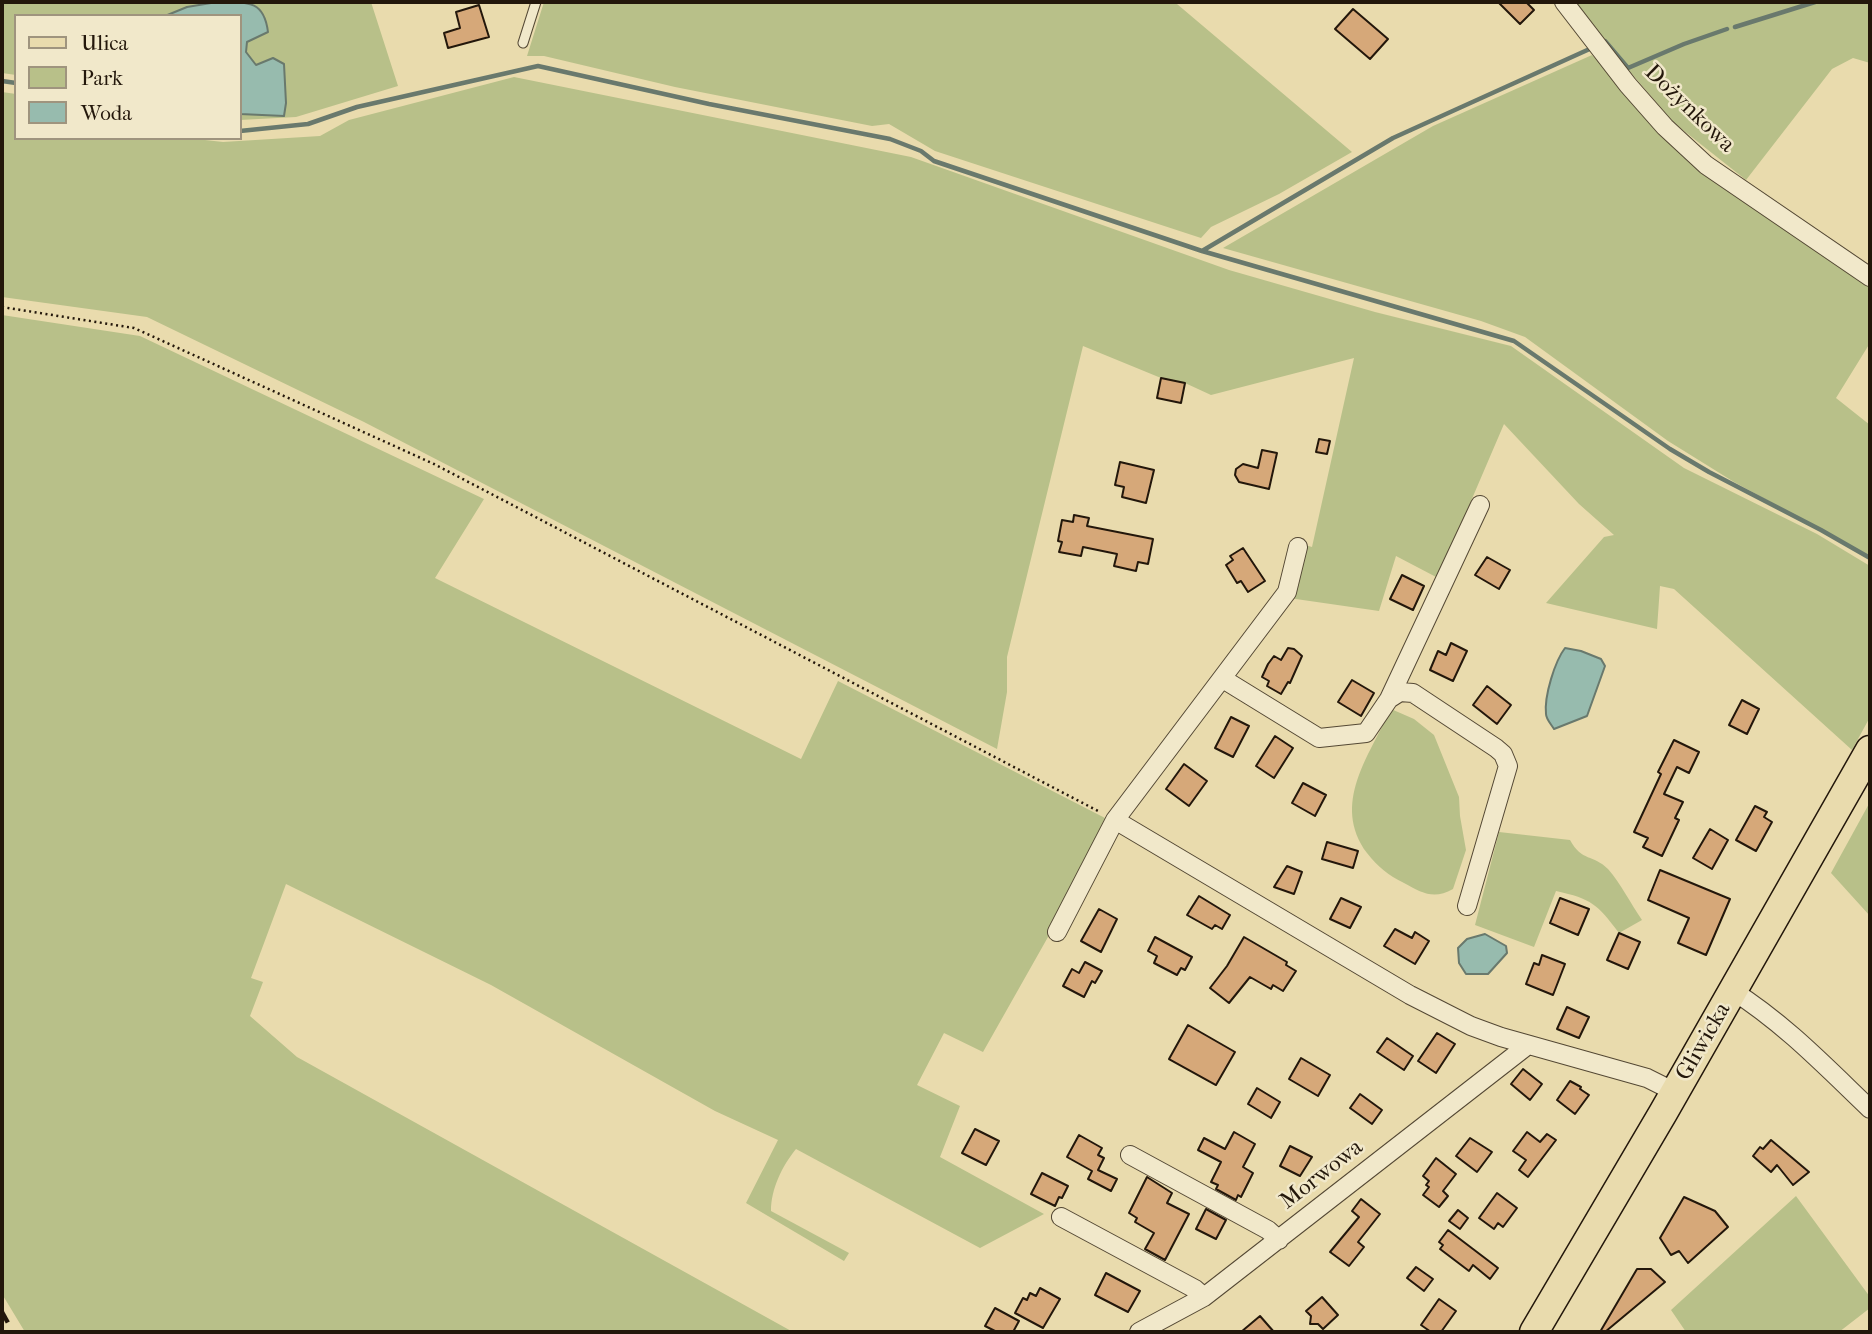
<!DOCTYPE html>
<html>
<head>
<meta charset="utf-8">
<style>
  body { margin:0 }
  #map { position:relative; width:1872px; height:1334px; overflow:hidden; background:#e9dbad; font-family:"IM FELL French Canon",serif }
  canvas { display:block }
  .frame { position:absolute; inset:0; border:4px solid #23170b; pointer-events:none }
  .legend { position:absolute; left:14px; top:14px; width:228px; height:126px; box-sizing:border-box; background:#f1e8ca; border:2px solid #9f947e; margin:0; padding:9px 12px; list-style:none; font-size:21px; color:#23170b }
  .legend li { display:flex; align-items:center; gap:14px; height:35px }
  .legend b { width:35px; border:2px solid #9f947e }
</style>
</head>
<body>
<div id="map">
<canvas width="1872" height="1334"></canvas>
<div class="frame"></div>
<ul class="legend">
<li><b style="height:9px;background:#e9dbad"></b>Ulica</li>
<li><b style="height:19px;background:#b8c089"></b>Park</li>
<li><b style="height:19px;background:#97bbae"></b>Woda</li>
</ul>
</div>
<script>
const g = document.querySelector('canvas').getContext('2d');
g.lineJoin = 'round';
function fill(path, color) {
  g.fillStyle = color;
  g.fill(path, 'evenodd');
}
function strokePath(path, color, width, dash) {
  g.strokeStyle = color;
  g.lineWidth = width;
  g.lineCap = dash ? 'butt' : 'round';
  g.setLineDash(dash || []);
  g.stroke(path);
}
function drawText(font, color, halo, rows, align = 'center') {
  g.font = font + ' "IM FELL French Canon",serif';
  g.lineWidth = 5;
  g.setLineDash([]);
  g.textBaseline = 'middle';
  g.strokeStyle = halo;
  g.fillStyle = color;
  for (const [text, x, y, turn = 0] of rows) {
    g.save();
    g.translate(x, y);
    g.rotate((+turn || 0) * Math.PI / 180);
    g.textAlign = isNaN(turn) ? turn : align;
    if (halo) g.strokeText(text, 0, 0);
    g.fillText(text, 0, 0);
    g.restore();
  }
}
const green = new Path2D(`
  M 2,2 L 371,2 L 398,86 L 296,117 L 240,120 L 240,16 L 16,16 L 16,75 L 2,73 Z
  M 544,2 L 1178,2 L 1177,4 L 1352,152 L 1279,194 L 1211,227 L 1201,238 L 935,151 L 889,124 L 872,126 L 675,87 L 544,56 L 527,56 Z
  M 1570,2 L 1870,2 L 1870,63 L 1853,58 L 1832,69 L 1746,180 L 1674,123 Z
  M 1592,55 L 1696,165 L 1870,282 L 1870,343 L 1836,398 L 1870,425 L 1870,556 L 1734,482 L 1668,441 L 1525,337 L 1481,321 L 1223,248 L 1433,126 Z
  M 514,77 L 911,157 L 1229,270 L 1375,312 L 1511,346 L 1684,468 L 1817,534 L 1870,566 L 1870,717 L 1852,750 L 1674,589 L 1660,586 L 1657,629 L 1546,603 L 1604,537 L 1614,535 L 1579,504 L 1504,424 L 1438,578 L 1396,556 L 1379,611 L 1289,598 L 1305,545 L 1312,547 L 1354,358 L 1211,395 L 1185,383 L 1161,378 L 1083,346 L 1007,657 L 1007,692 L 997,749 L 364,422 L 147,317 L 2,297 L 2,92 L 16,94 L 16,138 L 187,138 L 223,142 L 320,136 L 349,120 Z
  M 2,315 L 140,336 L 484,499 L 435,578 L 801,759 L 838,681 L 1105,818 L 1048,937 L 983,1052 L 944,1033 L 917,1085 L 960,1106 L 940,1157 L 1044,1214 L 980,1248 L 796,1149 C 782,1166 771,1189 771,1211 L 849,1253 L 844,1261 L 746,1203 L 778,1140 L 715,1111 L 491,985 L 286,884 L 251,978 L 263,982 L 250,1016 L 297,1057 L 793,1332 L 25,1332 L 2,1294 Z
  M 1391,709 L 1414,719 L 1434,735 L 1459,797 L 1460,816 L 1466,850 L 1453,889 C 1434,900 1422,893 1404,883 C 1388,875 1378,867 1367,853 C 1331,804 1369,756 1391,709 Z
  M 1870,802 L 1870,916 L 1831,873 Z
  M 1499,832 L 1570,840 C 1582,862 1593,854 1608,869 C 1621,884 1631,904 1642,920 L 1619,933 C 1597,904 1592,899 1556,891 L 1534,947 L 1475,925 Z
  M 1796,1196 L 1870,1297 L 1870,1308 L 1839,1332 L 1686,1332 L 1671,1310 Z`);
const water = new Path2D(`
  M 217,2 C 248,2 264,0 268,32 L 247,42 L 246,52 L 256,65 L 273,58 L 284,64 L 286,103 L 284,116 L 240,114 L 240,16 L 165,16 L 187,7 Z
  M 1565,648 L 1581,651 L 1601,659 L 1605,666 L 1587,716 L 1554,729 C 1551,724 1546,719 1546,714 C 1544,696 1555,661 1565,648 Z
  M 1485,934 L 1506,946 L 1507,953 L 1488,974 L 1466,974 L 1459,963 L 1458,948 L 1467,939 Z`);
const stream = new Path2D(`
  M 1735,27 L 1815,2
  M 1601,43 L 1605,41 L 1628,68 L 1684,44 L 1727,29
  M 2,81 L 16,83
  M 240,131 L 308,124 L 357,107 L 538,66 L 709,104 L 890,139 L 921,151 L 934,161 L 1202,251 L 1514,341 L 1670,449 L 1709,472 L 1821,530 L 1870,558
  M 1202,251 L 1393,138 L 1594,47`);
const building = new Path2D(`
  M 1498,2 L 1526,2 L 1534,10 L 1520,24 Z
  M 479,5 L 489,37 L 448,48 L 444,33 L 460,28 L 456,12 Z
  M 1353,9 L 1388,39 L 1370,59 L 1335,29 Z
  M 1161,378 L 1185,383 L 1181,403 L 1157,398 Z
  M 1319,439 L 1330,441 L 1327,454 L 1316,452 Z
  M 1262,450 L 1277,453 L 1269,489 L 1239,482 L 1235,475 L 1236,469 L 1243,464 L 1258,468 Z
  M 1120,462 L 1154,470 L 1146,503 L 1122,497 L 1124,487 L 1115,485 Z
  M 1074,515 L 1089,518 L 1087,526 L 1153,539 L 1148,564 L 1138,562 L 1136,571 L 1114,566 L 1117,554 L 1083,547 L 1081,556 L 1059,552 L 1062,542 L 1058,541 L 1062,520 L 1073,522 Z
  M 1243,548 L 1265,581 L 1248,592 L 1241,581 L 1237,583 L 1226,565 L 1233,560 L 1230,556 Z
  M 1487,557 L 1510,570 L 1499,589 L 1475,575 Z
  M 1402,575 L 1424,586 L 1413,610 L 1390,599 Z
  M 1451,643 L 1467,651 L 1453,681 L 1430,670 L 1438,651 L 1446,655 Z
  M 1288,648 L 1294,649 L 1302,656 L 1290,683 L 1288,682 L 1281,694 L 1267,686 L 1269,681 L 1262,677 L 1268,664 L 1274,656 L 1281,660 Z
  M 1352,680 L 1374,693 L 1361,716 L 1338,702 Z
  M 1487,686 L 1511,705 L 1497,724 L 1473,705 Z
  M 1742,700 L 1759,709 L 1747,734 L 1729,725 Z
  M 1231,717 L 1249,726 L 1233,757 L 1215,748 Z
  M 1275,736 L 1293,748 L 1274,778 L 1256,766 Z
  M 1674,740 L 1699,752 L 1689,773 L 1677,767 L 1664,794 L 1683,802 L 1675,818 L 1679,820 L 1662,856 L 1643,847 L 1648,838 L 1634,832 L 1661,774 L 1658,772 Z
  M 1184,764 L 1207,781 L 1189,806 L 1166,789 Z
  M 1303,783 L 1326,795 L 1315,816 L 1292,803 Z
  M 1755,806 L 1767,812 L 1764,817 L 1772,822 L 1756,851 L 1736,840 Z
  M 1710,829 L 1728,840 L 1712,869 L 1693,858 Z
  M 1327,842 L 1358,851 L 1353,868 L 1322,859 Z
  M 1287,866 L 1302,872 L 1294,894 L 1274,887 Z
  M 1660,870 L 1730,899 L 1706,955 L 1678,943 L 1689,918 L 1648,900 Z
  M 1199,896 L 1230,915 L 1222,929 L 1215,925 L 1212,929 L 1187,915 Z
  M 1341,898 L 1361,907 L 1350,928 L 1330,919 Z
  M 1560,898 L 1589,909 L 1578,935 L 1550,923 Z
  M 1099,909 L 1117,919 L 1101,952 L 1081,941 Z
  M 1395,929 L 1412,938 L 1415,932 L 1429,941 L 1415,964 L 1384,946 Z
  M 1619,933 L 1640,942 L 1628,969 L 1607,960 Z
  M 1155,937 L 1192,957 L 1185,970 L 1181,968 L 1177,975 L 1154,963 L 1157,956 L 1148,951 Z
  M 1244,937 L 1287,962 L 1286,965 L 1296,971 L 1283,991 L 1273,985 L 1271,989 L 1250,977 L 1229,1003 L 1210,988 L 1227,966 Z
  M 1542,955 L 1565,964 L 1553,995 L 1526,984 L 1534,963 L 1539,965 Z
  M 1085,962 L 1102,971 L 1095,983 L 1092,981 L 1084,997 L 1063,986 L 1072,969 L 1079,973 Z
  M 1567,1007 L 1589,1017 L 1579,1038 L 1557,1029 Z
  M 1188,1025 L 1235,1052 L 1216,1085 L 1169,1059 Z
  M 1437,1033 L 1455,1044 L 1436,1073 L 1418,1061 Z
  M 1387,1038 L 1413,1056 L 1404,1070 L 1377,1052 Z
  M 1301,1058 L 1330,1075 L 1318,1096 L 1289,1079 Z
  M 1523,1069 L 1542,1084 L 1530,1100 L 1511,1084 Z
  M 1570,1081 L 1581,1087 L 1580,1089 L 1589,1095 L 1575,1114 L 1557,1100 Z
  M 1257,1088 L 1280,1102 L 1271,1118 L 1248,1104 Z
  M 1360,1094 L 1382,1110 L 1372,1124 L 1350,1108 Z
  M 975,1129 L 999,1141 L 986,1165 L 962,1153 Z
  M 1234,1132 L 1255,1144 L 1243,1167 L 1253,1173 L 1241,1197 L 1238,1195 L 1236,1200 L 1216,1189 L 1218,1185 L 1211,1182 L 1221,1162 L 1198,1150 L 1204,1138 L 1225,1149 Z
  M 1527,1132 L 1540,1142 L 1547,1134 L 1556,1140 L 1528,1177 L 1519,1170 L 1526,1160 L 1513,1151 Z
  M 1079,1135 L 1102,1148 L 1098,1155 L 1104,1158 L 1098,1170 L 1117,1179 L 1111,1191 L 1088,1179 L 1092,1171 L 1067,1157 Z
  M 1470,1138 L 1492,1152 L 1477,1172 L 1456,1156 Z
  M 1771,1140 L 1809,1172 L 1793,1185 L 1777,1165 L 1771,1172 L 1753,1156 L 1760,1147 L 1763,1149 Z
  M 1290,1146 L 1312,1157 L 1300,1176 L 1280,1166 Z
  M 1436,1158 L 1456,1174 L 1443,1191 L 1448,1196 L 1439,1207 L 1423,1195 L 1429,1187 L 1426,1185 L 1429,1181 L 1423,1176 Z
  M 1042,1173 L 1068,1186 L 1062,1198 L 1059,1197 L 1055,1206 L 1031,1194 Z
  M 1147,1177 L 1172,1193 L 1167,1203 L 1189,1214 L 1165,1260 L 1145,1249 L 1154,1233 L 1135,1222 L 1137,1218 L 1129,1213 Z
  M 1497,1193 L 1517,1208 L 1503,1227 L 1498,1223 L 1494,1229 L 1479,1218 Z
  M 1684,1197 L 1715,1211 L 1728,1227 L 1688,1263 L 1679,1251 L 1671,1255 L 1660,1238 Z
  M 1361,1199 L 1380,1214 L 1358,1242 L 1364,1247 L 1349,1266 L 1330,1252 L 1359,1217 L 1352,1211 Z
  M 1206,1209 L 1226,1220 L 1216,1239 L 1196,1229 Z
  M 1458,1210 L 1468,1218 L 1460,1229 L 1449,1221 Z
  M 1448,1230 L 1498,1268 L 1490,1279 L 1473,1265 L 1469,1271 L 1440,1249 L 1443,1245 L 1439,1242 Z
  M 1416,1267 L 1433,1279 L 1424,1291 L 1407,1278 Z
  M 1637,1269 L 1651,1269 L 1665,1282 L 1605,1332 L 1600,1332 Z
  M 1106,1273 L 1140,1291 L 1128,1312 L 1095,1295 Z
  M 1040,1288 L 1060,1299 L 1043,1328 L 1015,1313 L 1023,1298 L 1027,1300 L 1030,1293 L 1036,1296 Z
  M 1322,1297 L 1338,1315 L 1323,1329 L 1318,1324 L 1310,1324 L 1311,1316 L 1306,1311 Z
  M 1439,1299 L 1456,1311 L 1441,1332 L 1431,1332 L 1421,1325 Z
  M 995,1308 L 1019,1321 L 1013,1332 L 997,1332 L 985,1326 Z
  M 1260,1316 L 1274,1332 L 1241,1332 Z`);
const path = new Path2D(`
  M 2,307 L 134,328 L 434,464 L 1100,812`);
const lane = new Path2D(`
  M 523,43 L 536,2`);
const street = new Path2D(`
  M 1564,2 L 1628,85 L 1665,127 L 1706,165 L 1870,277
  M 1223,679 L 1319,738 L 1366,733 L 1389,699 L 1480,505
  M 1389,699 L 1400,692 L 1413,693 L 1496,748 L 1503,754 L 1508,766 L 1467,906
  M 1115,820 L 1410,995 L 1471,1026 L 1501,1037 L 1647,1078 L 1675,1092
  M 1057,932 L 1115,820 L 1287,592 L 1298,547
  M 1733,991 C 1784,1023 1827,1068 1870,1109
  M 1130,1155 L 1268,1230 L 1279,1240
  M 1061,1217 L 1195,1289 L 1204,1297
  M 1139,1332 L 1204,1297 L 1528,1045`);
const primary = new Path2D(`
  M 1534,1332 L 1663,1113 L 1870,750`);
const rail = new Path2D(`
  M 2,1312 L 13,1332`);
const streetNames = [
  ["Dożynkowa",1689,109,44],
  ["Gliwicka",1704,1042,-60],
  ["Morwowa",1322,1175,-38]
];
fill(green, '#b8c089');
fill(water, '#97bbae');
strokePath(water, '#69796d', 2);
strokePath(stream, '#69796d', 4.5);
fill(building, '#d6a879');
strokePath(building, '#23170b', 2);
strokePath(lane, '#544834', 11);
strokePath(street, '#544834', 20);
strokePath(primary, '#23170b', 31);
strokePath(path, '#23170b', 2.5, [2, 3.5]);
strokePath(lane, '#f1e8ca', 9);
strokePath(street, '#f1e8ca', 18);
strokePath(primary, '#e9dbad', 28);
strokePath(rail, '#23170b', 4.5, [12, 12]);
drawText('23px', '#23170b', '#f1e8ca', streetNames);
</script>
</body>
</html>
